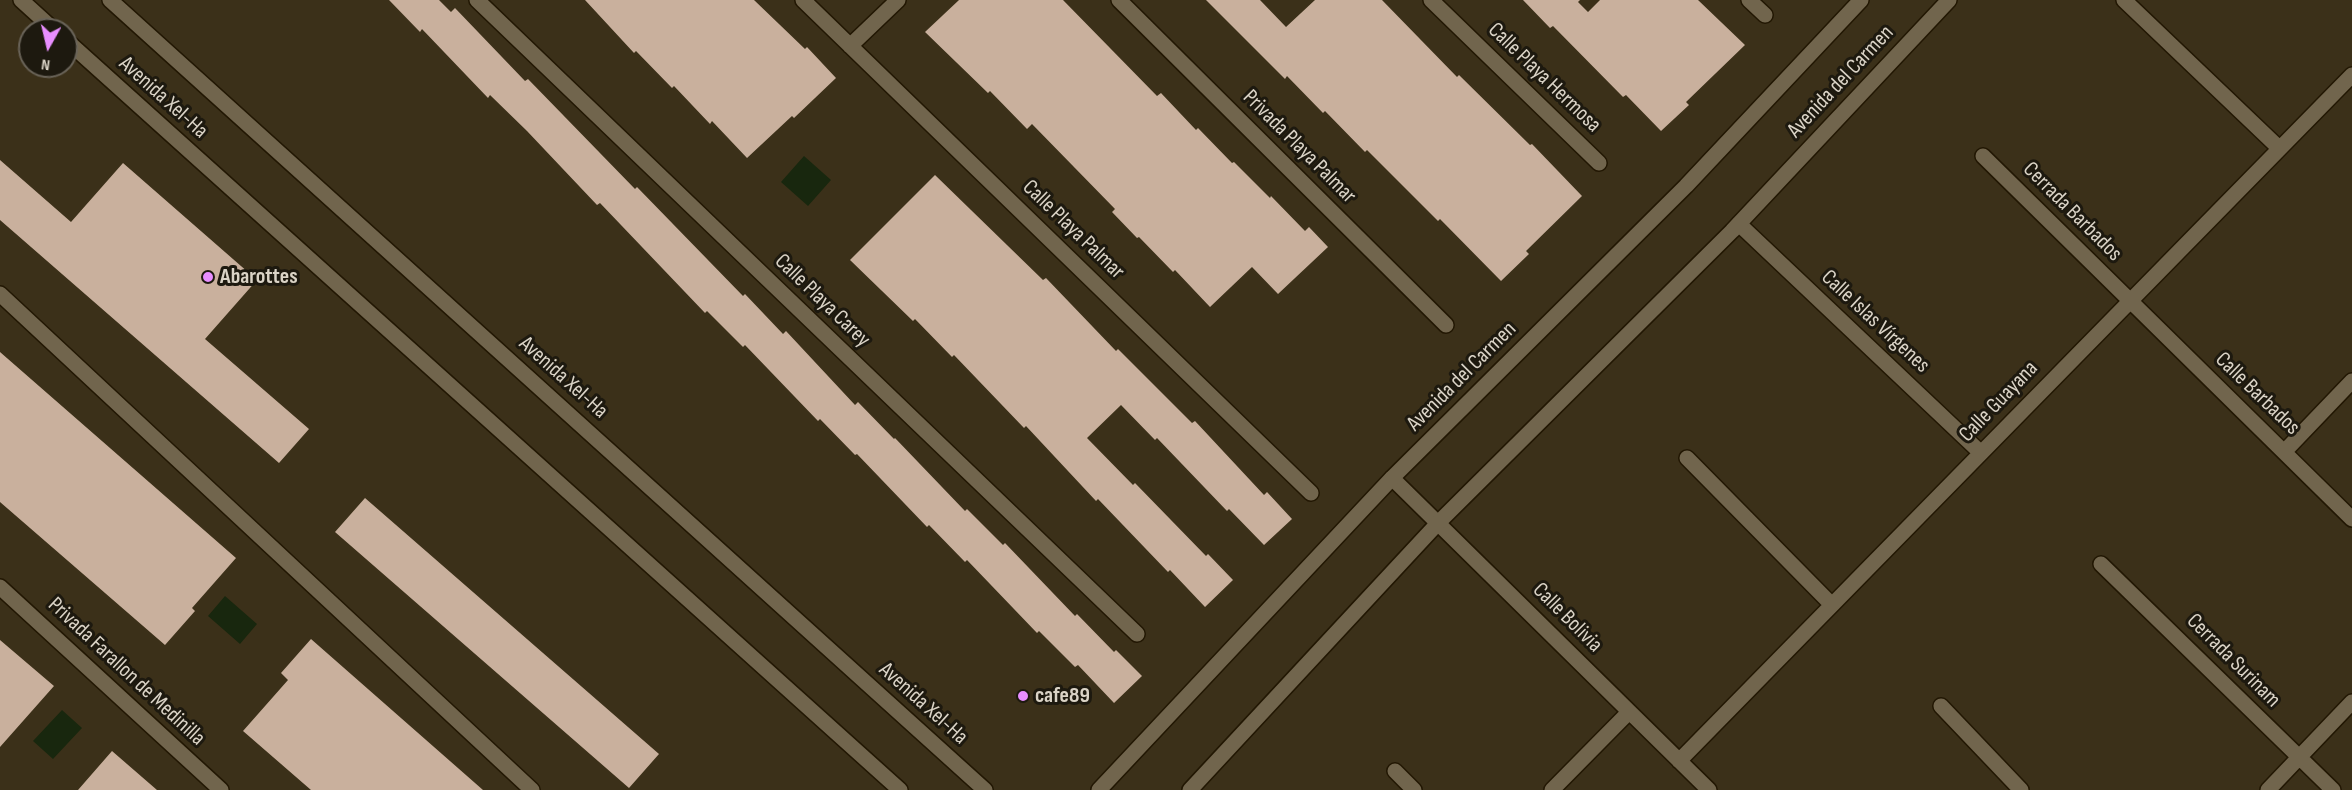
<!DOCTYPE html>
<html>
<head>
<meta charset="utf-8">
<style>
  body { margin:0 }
  #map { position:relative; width:2352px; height:790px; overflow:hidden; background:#3b3019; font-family:"Sofia Sans Condensed",sans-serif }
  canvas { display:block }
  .north { position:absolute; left:18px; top:18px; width:60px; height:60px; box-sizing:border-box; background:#1d190f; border:2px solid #696358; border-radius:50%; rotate:188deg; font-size:16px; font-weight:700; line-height:24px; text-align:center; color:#dad3c6 }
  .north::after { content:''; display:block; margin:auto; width:21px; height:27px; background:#e88eff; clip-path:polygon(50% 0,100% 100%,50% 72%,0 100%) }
</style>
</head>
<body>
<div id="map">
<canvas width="2352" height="790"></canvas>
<div class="north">N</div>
</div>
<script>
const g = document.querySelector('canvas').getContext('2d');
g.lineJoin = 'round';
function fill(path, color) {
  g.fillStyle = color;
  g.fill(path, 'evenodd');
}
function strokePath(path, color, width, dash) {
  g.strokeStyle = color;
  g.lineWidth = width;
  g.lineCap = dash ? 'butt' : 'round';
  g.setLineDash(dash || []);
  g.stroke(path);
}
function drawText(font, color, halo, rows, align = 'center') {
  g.font = font + ' "Sofia Sans Condensed",sans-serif';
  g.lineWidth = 6;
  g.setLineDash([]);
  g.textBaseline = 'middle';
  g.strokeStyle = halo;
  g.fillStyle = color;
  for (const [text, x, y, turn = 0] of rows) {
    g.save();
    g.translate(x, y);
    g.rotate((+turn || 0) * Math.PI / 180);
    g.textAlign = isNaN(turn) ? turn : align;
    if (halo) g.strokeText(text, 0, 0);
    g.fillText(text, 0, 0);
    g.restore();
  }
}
const water = new Path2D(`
  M 804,156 L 831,180 L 808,206 L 781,182 Z
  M 225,596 L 257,624 L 240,644 L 208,616 Z
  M 62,710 L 82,728 L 53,759 L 33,741 Z`);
const building = new Path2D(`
  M 389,0 L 439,0 L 451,12 L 455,8 L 525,81 L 528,79 L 635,189 L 637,187 L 743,296 L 745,294 L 783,334 L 786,331 L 855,405 L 858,402 L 894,439 L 895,438 L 965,511 L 967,509 L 1003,545 L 1005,543 L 1075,616 L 1077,614 L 1114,652 L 1116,650 L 1142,676 L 1114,703 L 1078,665 L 1075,667 L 1039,631 L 1037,633 L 967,560 L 965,562 L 929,525 L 927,527 L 857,454 L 855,455 L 820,419 L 818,421 L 745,345 L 743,347 L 707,311 L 705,313 L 600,203 L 597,205 L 527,131 L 490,95 L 488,98 L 422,29 L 420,32 Z
  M 585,0 L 754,0 L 805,49 L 807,47 L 836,78 L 794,118 L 792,116 L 747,158 L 712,121 L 710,124 L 674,86 L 672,88 L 636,51 L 634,53 Z
  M 959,0 L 1063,0 L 1157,96 L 1161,93 L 1196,130 L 1198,128 L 1232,163 L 1234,162 L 1270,198 L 1271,196 L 1305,231 L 1309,227 L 1328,247 L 1278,294 L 1252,267 L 1210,307 L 1175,270 L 1173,272 L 1139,237 L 1137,238 L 1112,212 L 1115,209 L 1032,124 L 1027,129 L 990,91 L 988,93 L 925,32 Z
  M 1206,0 L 1260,0 L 1286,27 L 1315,0 L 1382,0 L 1457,77 L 1459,75 L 1530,145 L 1532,144 L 1582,196 L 1526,251 L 1529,254 L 1501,281 L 1440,219 L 1438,221 L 1367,150 L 1365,152 L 1325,111 L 1323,113 L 1287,76 L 1285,79 Z
  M 1523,0 L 1580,0 L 1578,2 L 1588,12 L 1600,0 L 1698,0 L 1745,45 L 1686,102 L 1689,105 L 1661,131 L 1626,95 L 1623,97 L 1553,26 L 1550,28 Z
  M 0,160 L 71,222 L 123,163 L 257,280 L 205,339 L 309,429 L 279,463 L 0,220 Z
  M 935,175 L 1043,280 L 1046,278 L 1116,351 L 1118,349 L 1192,423 L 1195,421 L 1264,495 L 1267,492 L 1292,519 L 1264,545 L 1229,509 L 1227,511 L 1157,438 L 1155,440 L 1121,405 L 1087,438 L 1133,485 L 1135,483 L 1206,556 L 1208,554 L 1233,580 L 1205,607 L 1170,570 L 1168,572 L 1098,499 L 1096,501 L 1026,426 L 1024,428 L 954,355 L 952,357 L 915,319 L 913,321 L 850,260 Z
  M 0,352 L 236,558 L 192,608 L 195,611 L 165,645 L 0,502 Z
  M 365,498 L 659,754 L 629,788 L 335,532 Z
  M 311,639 L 483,790 L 311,790 L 243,731 L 288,680 L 281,673 Z
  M 0,640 L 54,686 L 0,747 Z
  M 112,751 L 157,790 L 78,790 Z`);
const minor = new Path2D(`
  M 477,0 L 1137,634
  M 803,0 L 1311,493
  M 1119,0 L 1446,325
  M 1431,0 L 1599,163
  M 1749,0 L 1765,15
  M 2124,0 L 2279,148
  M 850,46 L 898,0
  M 1983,156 L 2352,519
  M 1739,224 L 1981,453
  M 0,294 L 532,790
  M 2284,452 L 2352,381
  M 1687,458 L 1832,605
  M 1392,478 L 1709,790
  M 2101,564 L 2333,790
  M 0,587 L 221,790
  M 1941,706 L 2021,790
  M 1679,761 L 2352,75
  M 1395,771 L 1414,790
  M 1552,790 L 1629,712
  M 2268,790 L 2352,702`);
const tertiary = new Path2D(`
  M 21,0 L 54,30
  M 110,0 L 985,790
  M 66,40 L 900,790
  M 1099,790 L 1392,478 L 1686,186 L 1861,0
  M 1190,790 L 1439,522 L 1732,231 L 1949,0`);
const markers = [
  [208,277,6,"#e88eff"],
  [1023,696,6,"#e88eff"]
];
const streetNames = [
  ["Calle Playa Hermosa",1544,78,44],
  ["Avenida del Carmen",1841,82,-47],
  ["Avenida Xel-Ha",163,98,42],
  ["Privada Playa Palmar",1299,147,45],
  ["Cerrada Barbados",2072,212,45],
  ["Calle Playa Palmar",1073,230,44],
  ["Calle Playa Carey",822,301,44],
  ["Calle Islas Vírgenes",1875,322,43],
  ["Avenida del Carmen",1462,377,-45],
  ["Avenida Xel-Ha",563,378,42],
  ["Calle Barbados",2257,394,44],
  ["Calle Guayana",1999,402,-46],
  ["Calle Bolivia",1567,618,45],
  ["Cerrada Surinam",2233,661,45],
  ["Privada Farallon de Medinilla",126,672,43],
  ["Avenida Xel-Ha",923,704,42]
];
const poiNames = [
  ["Abarottes",220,277],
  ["cafe89",1035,696]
];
fill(water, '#18270e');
fill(building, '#c9b09d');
strokePath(minor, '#221703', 18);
strokePath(tertiary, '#221703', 18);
strokePath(minor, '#71654d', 15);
strokePath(tertiary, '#71654d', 15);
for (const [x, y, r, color] of markers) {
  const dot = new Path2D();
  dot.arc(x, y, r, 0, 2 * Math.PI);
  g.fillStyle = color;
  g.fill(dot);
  strokePath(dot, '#1d190f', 2);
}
drawText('22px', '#dad3c6', '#1d190f', streetNames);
drawText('bold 22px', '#dad3c6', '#1d190f', poiNames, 'left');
</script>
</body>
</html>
